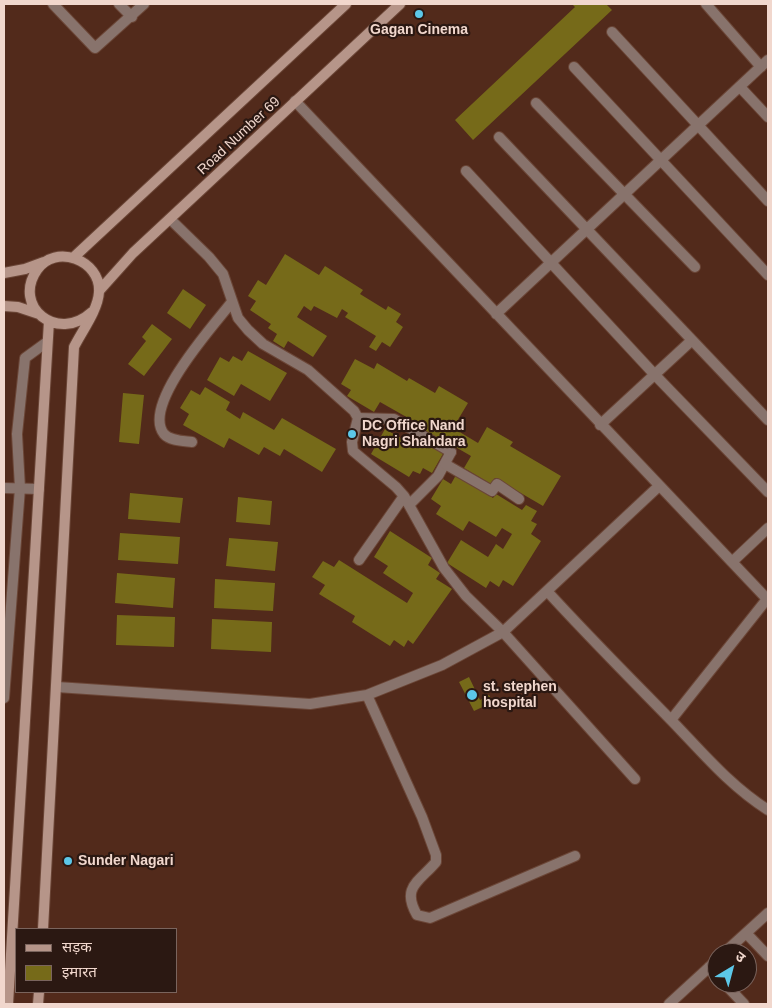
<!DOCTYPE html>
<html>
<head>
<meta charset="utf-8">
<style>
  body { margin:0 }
  #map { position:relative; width:772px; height:1008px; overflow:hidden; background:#522a1b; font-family:Helvetica,"Noto Sans Devanagari",sans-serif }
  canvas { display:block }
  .frame { position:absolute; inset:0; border:5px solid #f1d7cd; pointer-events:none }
  .legend { position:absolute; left:15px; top:928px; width:162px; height:65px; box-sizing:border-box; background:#2b1812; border:1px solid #7a645d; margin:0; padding:6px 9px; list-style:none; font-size:15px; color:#f1d7cd }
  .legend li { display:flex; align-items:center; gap:10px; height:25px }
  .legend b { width:25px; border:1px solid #7a645d }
  .north { position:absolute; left:707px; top:943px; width:50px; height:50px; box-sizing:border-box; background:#2b1812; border:1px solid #7a645d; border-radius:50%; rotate:37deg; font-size:14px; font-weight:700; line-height:20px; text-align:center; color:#f1d7cd }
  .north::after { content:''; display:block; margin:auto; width:18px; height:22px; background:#5cc7e8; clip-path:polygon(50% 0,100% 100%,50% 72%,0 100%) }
</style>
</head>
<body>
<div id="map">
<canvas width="772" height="1008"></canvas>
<div class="frame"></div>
<ul class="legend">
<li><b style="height:6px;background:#b69589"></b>सड़क</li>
<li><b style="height:14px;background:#766a19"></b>इमारत</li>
</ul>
<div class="north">उ</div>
</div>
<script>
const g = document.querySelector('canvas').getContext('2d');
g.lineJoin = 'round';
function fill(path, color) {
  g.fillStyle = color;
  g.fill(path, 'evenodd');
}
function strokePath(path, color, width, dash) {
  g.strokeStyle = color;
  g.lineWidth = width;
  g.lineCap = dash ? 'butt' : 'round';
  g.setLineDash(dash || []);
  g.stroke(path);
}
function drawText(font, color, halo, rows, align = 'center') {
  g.font = font + ' Helvetica,sans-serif';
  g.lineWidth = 4.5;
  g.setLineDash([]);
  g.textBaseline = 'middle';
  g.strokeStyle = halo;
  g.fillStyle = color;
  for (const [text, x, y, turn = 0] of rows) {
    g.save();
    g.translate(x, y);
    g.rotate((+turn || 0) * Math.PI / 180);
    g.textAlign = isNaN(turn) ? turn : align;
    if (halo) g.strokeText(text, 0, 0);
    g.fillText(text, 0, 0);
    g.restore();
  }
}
const building = new Path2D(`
  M 572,4 L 606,4 L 612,10 L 473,140 L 455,120 L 575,7 Z
  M 285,254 L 319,275 L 325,266 L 363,290 L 360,294 L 386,310 L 388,306 L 401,314 L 396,322 L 403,327 L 390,347 L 382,342 L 376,351 L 369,347 L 376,336 L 345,317 L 348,313 L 342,309 L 337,318 L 314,306 L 311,311 L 304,306 L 297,317 L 327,336 L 313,357 L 288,341 L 284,348 L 273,341 L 277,334 L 268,328 L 271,324 L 250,310 L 256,301 L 248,296 L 258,280 L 266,285 Z
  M 183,289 L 206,305 L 190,329 L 167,313 Z
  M 152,324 L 172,339 L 144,376 L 128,364 L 146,341 L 142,337 Z
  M 248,351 L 287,373 L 270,401 L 241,384 L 234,396 L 207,380 L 220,357 L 229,362 L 233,356 L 242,361 Z
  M 355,359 L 374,369 L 377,363 L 407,381 L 409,378 L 435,393 L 439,386 L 468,403 L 453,428 L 478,443 L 487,427 L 513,442 L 510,446 L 561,476 L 543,506 L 495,478 L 491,484 L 464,468 L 471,456 L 440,438 L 438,442 L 414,429 L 417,423 L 380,402 L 374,412 L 347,396 L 351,390 L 341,384 Z
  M 205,387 L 230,402 L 226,410 L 240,419 L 243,412 L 274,430 L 282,418 L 336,449 L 322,472 L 284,449 L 280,456 L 264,447 L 259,455 L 229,438 L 224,448 L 183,425 L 189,414 L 180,408 L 191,390 L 200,395 Z
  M 123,393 L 144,395 L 139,444 L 119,442 Z
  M 385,429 L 413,445 L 418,437 L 444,452 L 432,473 L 423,468 L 420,474 L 413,471 L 409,477 L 371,454 Z
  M 456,475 L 493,498 L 496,494 L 522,510 L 526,505 L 537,511 L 531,521 L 537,524 L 531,534 L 541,541 L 513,586 L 503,580 L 499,587 L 490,581 L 486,588 L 447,563 L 461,540 L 488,557 L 496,544 L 503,549 L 512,534 L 502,528 L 496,537 L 469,521 L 463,531 L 436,514 L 441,506 L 431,499 L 443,479 L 451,484 Z
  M 130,493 L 183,498 L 180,523 L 128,519 Z
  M 238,497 L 272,501 L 270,525 L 236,522 Z
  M 390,531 L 432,558 L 428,565 L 440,573 L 436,579 L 452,589 L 413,644 L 408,640 L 404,647 L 394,640 L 390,646 L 352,622 L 355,616 L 319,594 L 325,585 L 312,577 L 323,561 L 334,567 L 339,560 L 407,603 L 413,593 L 383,573 L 388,566 L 374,557 Z
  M 120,533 L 180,537 L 178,564 L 118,560 Z
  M 229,538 L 278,542 L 275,571 L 226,566 Z
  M 117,573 L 175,578 L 173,608 L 115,603 Z
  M 215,579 L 275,583 L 273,611 L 214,608 Z
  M 117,615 L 175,617 L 174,647 L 116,645 Z
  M 212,619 L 272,622 L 271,652 L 211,649 Z
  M 469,677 L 480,700 L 489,695 L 493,702 L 474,711 L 459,682 Z`);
const lane = new Path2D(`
  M 170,219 L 209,257 L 223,274 L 238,318 L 248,330 L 263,344 L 308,370 L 354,411 L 358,418 L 352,442 L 353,451 L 396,487 L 404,496 L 444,568 L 466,596 L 503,632
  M 192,442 C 184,441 170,441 164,434 C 141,405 214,325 231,303
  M 409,505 L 438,476 L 451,452
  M 359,560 L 404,496
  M 4,698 L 20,488 L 17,434 L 25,358 L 47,342`);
const street = new Path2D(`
  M 53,4 L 95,48 L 144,4
  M 119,4 L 132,17
  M 706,4 L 761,67
  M 612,32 L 768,201
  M 574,67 L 768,275
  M 740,87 L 768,117
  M 295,101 L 768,600
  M 536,103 L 695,267
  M 499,137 L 768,420
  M 466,171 L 655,375 L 768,492
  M 496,314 L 768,60
  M 358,418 L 394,419 L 451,452
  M 600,425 L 691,341
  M 445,464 L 492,491 L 497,484 L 519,499
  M 4,488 L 39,489
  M 732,562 L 768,528
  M 547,591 C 587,635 629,677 671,720 C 702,752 730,786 768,810
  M 503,632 L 635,779
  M 57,687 L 310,704 L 367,695 L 442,665 L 503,632 L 659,486
  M 367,695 L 422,817 L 436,855 L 436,862 C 419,882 401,887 417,915 L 430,918 L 575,856
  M 671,720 L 767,599
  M 746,933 L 768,956
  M 724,953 L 768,913
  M 709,967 L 717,976
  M 724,983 L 744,1004
  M 669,1004 L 717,960`);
const secondary = new Path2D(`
  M 74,257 L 346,4
  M 4,273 L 25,269 L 44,262
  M 99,291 L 133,253 L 400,4
  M 4,306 L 18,307 L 39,314
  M 43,929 L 74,347 C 82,331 98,310 99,292 C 101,260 55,243 37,270 C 12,306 57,344 92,312
  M 8,1004 L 49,321
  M 38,1004 L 39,992`);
const markers = [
  [419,14,5,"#5cc7e8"],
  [352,434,5,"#5cc7e8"],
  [472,695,6,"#5cc7e8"],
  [68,861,5,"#5cc7e8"]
];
const poiNames = [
  ["Gagan Cinema",419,30,"center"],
  ["DC Office Nand",362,426],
  ["Nagri Shahdara",362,442],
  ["st. stephen",483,687],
  ["hospital",483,703],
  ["Sunder Nagari",78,861]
];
const streetNames = [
  ["Road Number 69",239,136,-43]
];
fill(building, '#766a19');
strokePath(lane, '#6b4637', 12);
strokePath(street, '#6b4637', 12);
strokePath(secondary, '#6b4637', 12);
strokePath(lane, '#88736c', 10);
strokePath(street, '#88736c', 10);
strokePath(secondary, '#b69589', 10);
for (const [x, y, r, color] of markers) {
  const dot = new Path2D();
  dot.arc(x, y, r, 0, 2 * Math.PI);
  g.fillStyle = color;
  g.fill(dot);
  strokePath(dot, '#2b1812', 2);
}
drawText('bold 14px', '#f1d7cd', '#2b1812', poiNames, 'left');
drawText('14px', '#f1d7cd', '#2b1812', streetNames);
</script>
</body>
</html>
